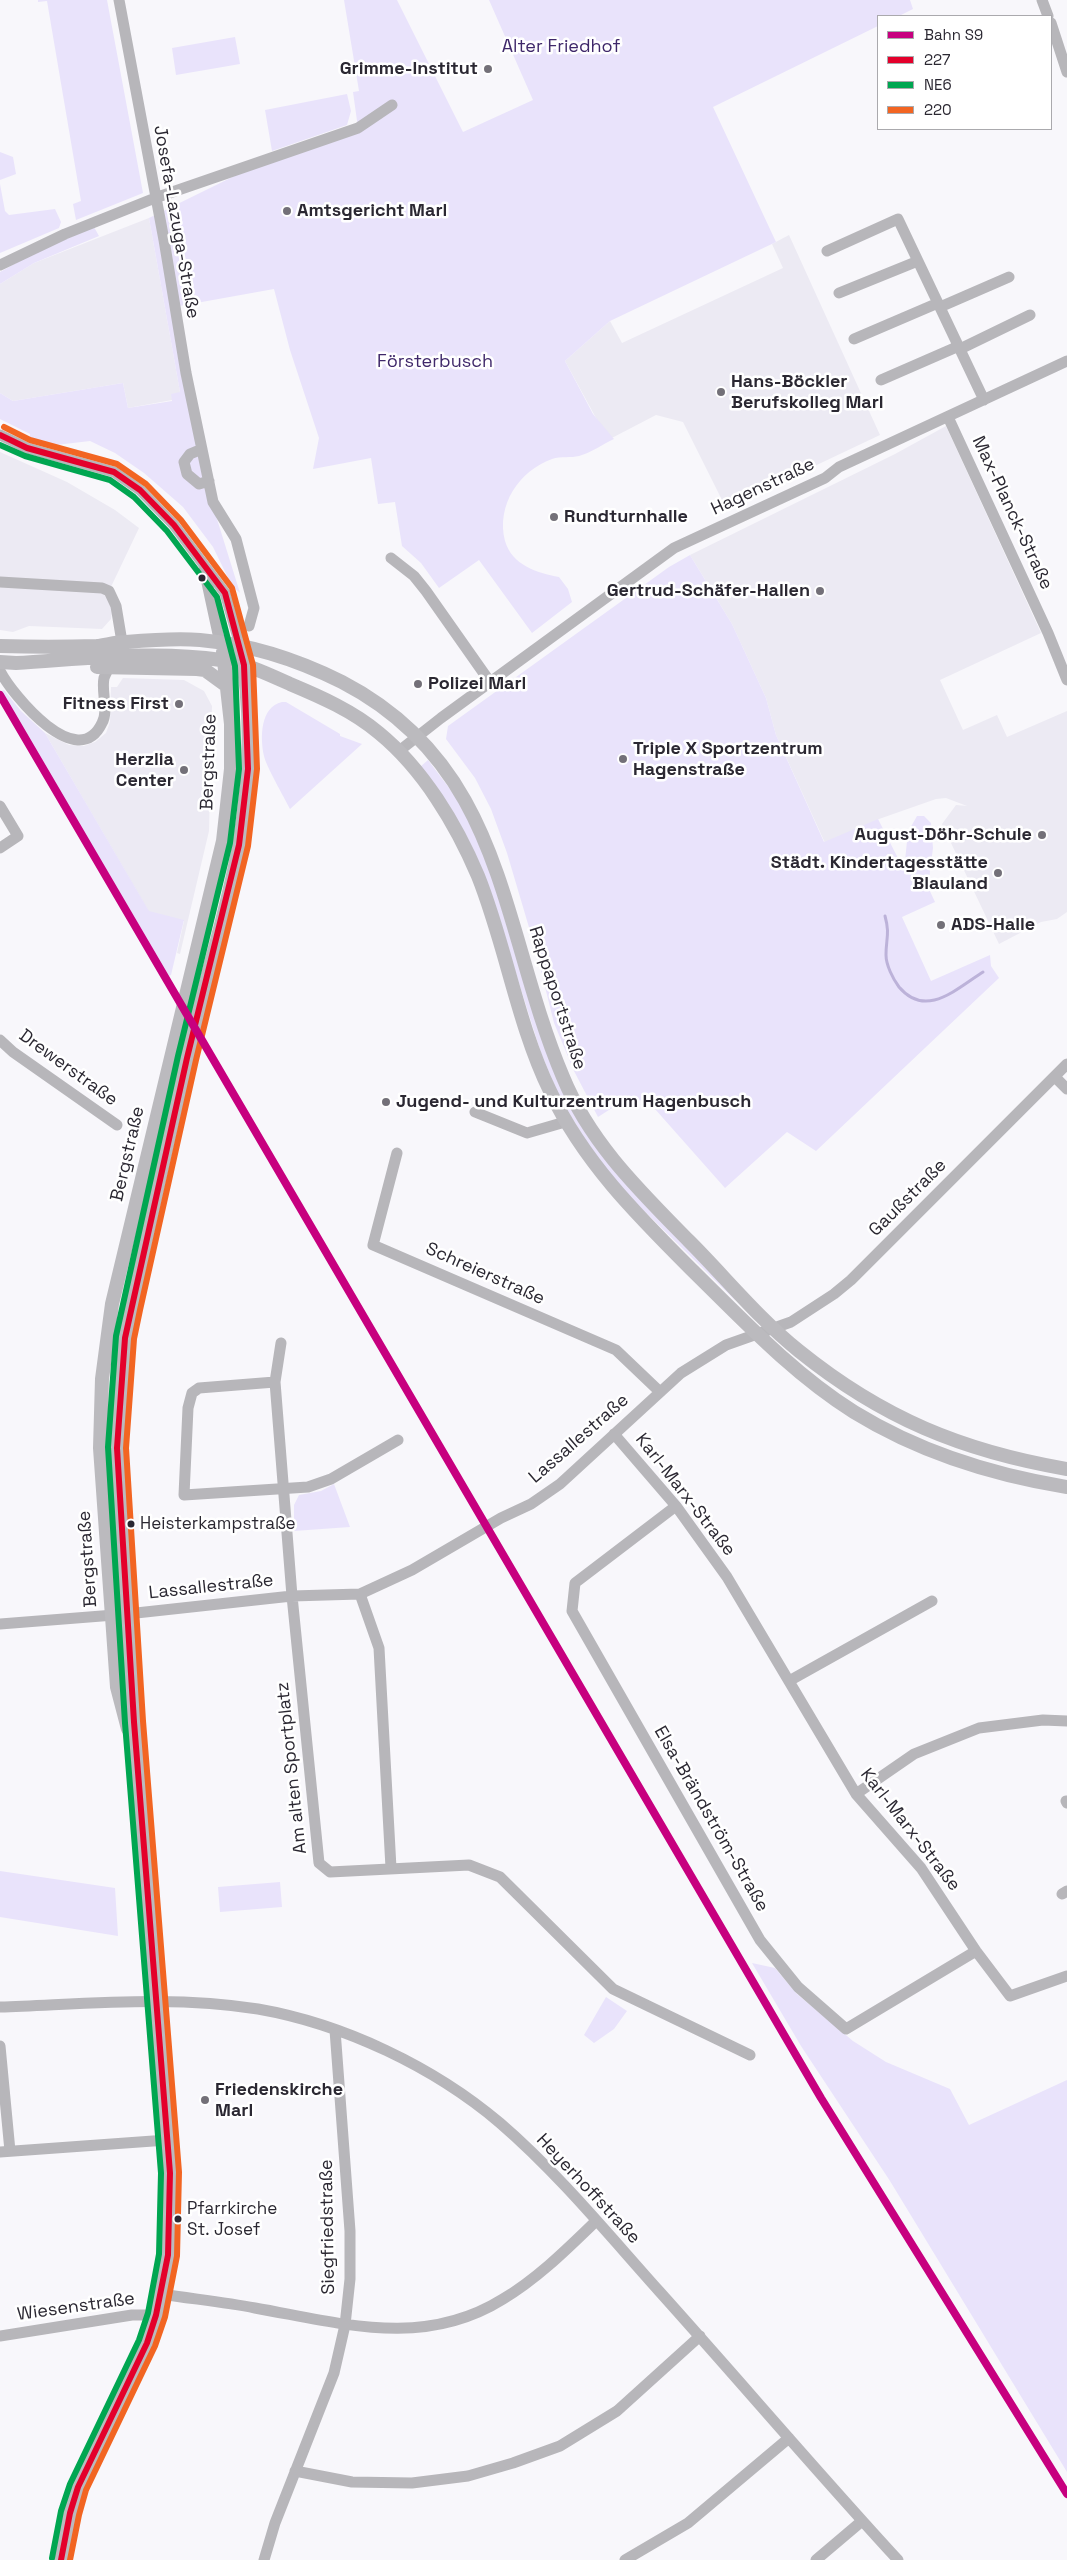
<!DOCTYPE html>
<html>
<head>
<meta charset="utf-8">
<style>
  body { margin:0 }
  #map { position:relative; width:1067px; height:2560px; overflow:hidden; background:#f8f7fb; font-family:"Space Grotesk",sans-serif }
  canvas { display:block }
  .legend { position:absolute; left:877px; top:15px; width:175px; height:115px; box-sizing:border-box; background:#fff; border:1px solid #aaa9ad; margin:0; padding:6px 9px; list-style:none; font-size:15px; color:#2b2832 }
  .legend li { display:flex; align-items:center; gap:10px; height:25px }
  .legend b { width:25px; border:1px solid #aaa9ad }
</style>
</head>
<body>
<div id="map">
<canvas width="1067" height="2560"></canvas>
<ul class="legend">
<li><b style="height:6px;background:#c7007f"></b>Bahn S9</li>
<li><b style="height:6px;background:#e4002b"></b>227</li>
<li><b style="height:6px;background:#00a651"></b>NE6</li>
<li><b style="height:6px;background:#f26522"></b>220</li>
</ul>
</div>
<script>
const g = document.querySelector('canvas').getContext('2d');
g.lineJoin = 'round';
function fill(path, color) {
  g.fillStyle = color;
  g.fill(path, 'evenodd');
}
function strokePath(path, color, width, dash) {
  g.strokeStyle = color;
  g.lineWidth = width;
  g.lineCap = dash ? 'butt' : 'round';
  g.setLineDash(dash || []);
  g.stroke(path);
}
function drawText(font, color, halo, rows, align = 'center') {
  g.font = font + ' "Space Grotesk",sans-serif';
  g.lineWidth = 5;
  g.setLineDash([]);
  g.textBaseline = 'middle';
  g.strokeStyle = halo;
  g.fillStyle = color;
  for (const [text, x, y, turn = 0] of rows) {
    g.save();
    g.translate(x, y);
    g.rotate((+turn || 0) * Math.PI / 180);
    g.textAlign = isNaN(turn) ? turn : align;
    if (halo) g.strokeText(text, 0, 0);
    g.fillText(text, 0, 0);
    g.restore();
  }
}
const built = new Path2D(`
  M 149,218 L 180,392 L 172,400 L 128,408 L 123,383 L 13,401 L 0,393 L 0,284 L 34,263 Z
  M 789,235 L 880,435 L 726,508 L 683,422 L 656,415 L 608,440 L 565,361 L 610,321 L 622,343 L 783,268 L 772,244 Z
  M 946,426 L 1041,633 L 940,680 L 963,730 L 997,715 L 1007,737 L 1067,711 L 1067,912 L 1057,919 L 1041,922 L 999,944 L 942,824 L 956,805 L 967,806 L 946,798 L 936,799 L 879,819 L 825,843 L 776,735 L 766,698 L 732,624 L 690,555 L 895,454 Z
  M 0,452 L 67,482 L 115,510 L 139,528 L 109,591 L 114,598 L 111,619 L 102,629 L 29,626 L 13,632 L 0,630 Z
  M 123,678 L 184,680 L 204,691 L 212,706 L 209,831 L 180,954 L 177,953 L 184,921 L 149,912 L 45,733 L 69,745 L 84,746 L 95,742 L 106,733 L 110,722 L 111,687 L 117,687 Z`);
const green = new Path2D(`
  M 38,0 L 107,0 L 143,193 L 76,220 L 73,204 L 81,201 L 47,1 L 38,2 Z
  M 344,0 L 397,0 L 463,132 L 533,100 L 489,0 L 910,0 L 913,9 L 899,16 L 878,16 L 878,26 L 713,107 L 776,242 L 610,321 L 565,361 L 593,414 L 614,439 C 603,444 591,453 579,456 C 571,458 561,456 552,459 C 519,471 496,505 505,541 C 512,565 537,573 559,577 L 568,589 L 572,602 L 532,633 L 479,560 L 439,588 L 421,563 L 402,546 L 395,502 L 378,504 L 371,458 L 313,469 L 319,438 L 290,350 L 274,289 L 174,307 L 212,503 L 240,593 L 232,586 L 213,547 L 183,507 L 144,473 L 115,453 L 90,441 L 56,445 L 30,444 L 30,434 L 0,419 L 0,393 L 13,401 L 123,383 L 128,408 L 172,401 L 171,394 L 180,392 L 149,218 L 267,160 L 358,128 L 353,92 L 359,91 Z
  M 235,37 L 240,64 L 176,75 L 172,48 Z
  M 347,94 L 351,111 L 347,125 L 272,151 L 265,110 Z
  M 0,152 L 13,157 L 16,174 L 0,180 Z
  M 0,184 L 5,211 L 9,215 L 55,209 L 61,222 L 59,228 L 0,253 Z
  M 94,227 L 99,236 L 34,263 L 0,284 L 0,272 L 34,253 Z
  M 690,555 L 732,624 L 766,698 L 776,735 L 824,842 L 878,819 L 904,870 L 908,832 L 917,816 L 924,816 L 931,823 L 933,848 L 928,887 L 935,902 L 902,917 L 931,981 L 990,955 L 991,966 L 999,978 L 816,1151 L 787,1132 L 725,1188 L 647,1100 L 623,1101 L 598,1117 L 574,1071 L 554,1023 L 536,951 L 507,853 L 491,809 L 475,778 L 446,739 L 448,726 L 669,567 Z
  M 4,690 L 21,711 L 45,733 L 149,911 L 184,920 L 171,975 L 169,976 L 1,691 Z
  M 282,702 L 286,702 L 340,734 L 340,736 L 362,744 L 290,809 C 284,797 266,766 264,756 C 260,738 260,707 282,702 Z
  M 428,760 L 459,801 L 487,861 L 543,1043 L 622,1180 L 737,1297 L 735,1300 L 630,1197 L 592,1151 L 559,1096 L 541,1053 L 490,891 L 420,767 Z
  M 334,1484 L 350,1527 L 294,1531 L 294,1505 L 299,1495 L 321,1491 Z
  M 0,1871 L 115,1888 L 118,1936 L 0,1917 Z
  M 280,1882 L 282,1907 L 220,1912 L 218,1887 Z
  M 752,1963 L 775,1968 L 797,1994 L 853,2041 L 886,2062 L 950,2089 L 969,2125 L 1067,2080 L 1067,2472 L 890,2181 L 801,2046 Z
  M 606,1997 L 627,2011 L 614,2029 L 594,2043 L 584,2035 Z`);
const stream = new Path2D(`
  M 885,916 C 890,934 886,938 886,955 C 886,965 893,979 899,987 C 926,1019 956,989 983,972`);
const minor = new Path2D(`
  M 119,0 L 164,240 L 186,373 L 213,502 L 236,539 L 254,608 L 249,626
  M 1042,0 L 1048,16
  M 1051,23 L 1067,72
  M 827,251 L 898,219 L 984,400
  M 0,265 L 65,234 L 155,198 L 358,128 L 392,105
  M 839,293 L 918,261
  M 940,307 L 1009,277
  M 854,339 L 938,303
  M 960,349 L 1030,315
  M 881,380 L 959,346
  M 948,417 L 1048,633 L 1067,680
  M 0,435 L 27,448 L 114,472 L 140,490 L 174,525 L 225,593 L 240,645
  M 202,449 L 190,454 L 184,462 L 187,474 L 199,484 L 209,481
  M 391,558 L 414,576 L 426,591 L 490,682
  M 204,569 L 220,643
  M 0,582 L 102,588 L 109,591 L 116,606 L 122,642
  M 0,671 C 13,696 78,774 102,723 C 109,710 101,692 104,678 C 106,672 110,666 113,661
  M 399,751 L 441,718 L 674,548 L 825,478 L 839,467 L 1067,361
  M 0,806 L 18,836 L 0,848
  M 0,1040 L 13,1052 L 117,1125
  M 1055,1077 L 1067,1089
  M 475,1112 L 527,1133 L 565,1122
  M 397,1153 L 373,1245 L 616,1350 L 659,1391
  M 281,1343 L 275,1382 L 292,1596 L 319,1863 L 330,1872 L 469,1865 L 500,1877 L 613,1989 L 750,2055
  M 275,1382 L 199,1388 L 192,1393 L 188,1408 L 184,1495 L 308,1487 L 331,1479 L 398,1440
  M 614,1434 L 676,1506 L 727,1577 L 856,1794 L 921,1868 L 976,1951 L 1010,1996 L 1067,1976
  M 676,1506 L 575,1583 L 572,1611 L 760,1940 L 798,1987 L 846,2029 L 976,1951
  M 360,1594 L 379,1648 L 391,1868
  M 0,1624 L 127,1614 L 292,1596 L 360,1594 L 412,1570 L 501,1518 L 531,1504 L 560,1484 L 681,1373 L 726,1345 L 791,1322 L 834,1294 L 851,1280 L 1067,1064
  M 789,1681 L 932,1601
  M 856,1794 L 914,1754 L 979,1728 L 1043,1720 L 1067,1721
  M 1066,1801 L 1067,1803
  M 1062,1894 L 1067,1891
  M 0,2007 C 86,2004 173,1995 258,2009 C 344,2024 434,2067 500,2123 C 558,2173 608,2234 659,2291 C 739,2380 817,2472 898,2560
  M 0,2046 L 10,2151
  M 0,2152 L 167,2140
  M 161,2294 C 193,2299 224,2302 255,2308 C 341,2323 423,2349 503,2299 C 538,2278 567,2249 596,2221
  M 0,2336 L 132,2315 L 156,2315
  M 295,2471 L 352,2482 L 412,2483 L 468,2476 L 513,2463 L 560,2446 L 617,2411 L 700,2336
  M 264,2560 L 275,2523 L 334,2373 L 345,2325 L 350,2279 L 350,2231 L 335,2030
  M 625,2560 L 688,2523 L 789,2438
  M 816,2560 L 862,2521`);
const major = new Path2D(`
  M 0,646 C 32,647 65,647 97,646 C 106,645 116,642 126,642 C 150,640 176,638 200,640 C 248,644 298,660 342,682 C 506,767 500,928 563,1077 C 590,1143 640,1191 689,1241 C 725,1277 759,1319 799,1351 C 882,1418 962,1451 1067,1469
  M 0,662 L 16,663 C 84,659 154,650 221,660 C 245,663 268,674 290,684 C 321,697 353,711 379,733 C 423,769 456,824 478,876 C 506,946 517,1023 550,1091 C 583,1161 636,1214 690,1268 C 742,1319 792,1373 854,1412 C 919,1452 993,1475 1067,1487
  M 97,667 L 197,669 L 205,670 L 227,686
  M 128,1729 L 117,1687 L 100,1448 L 102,1379 L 112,1304 L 223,841 L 231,769 L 231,724 L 223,652
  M 61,2560 L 70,2513 L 78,2487 L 147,2343 L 156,2315 L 168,2255 L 170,2173 L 134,1722 L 117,1448 L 125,1338 L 131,1308 C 152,1212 173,1116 196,1021 C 210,962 229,904 239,845 C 250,780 253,710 240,645`);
const bus1 = new Path2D(`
  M 0,435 L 27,448 L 114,472 L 140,490 L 174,525 L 225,593 L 244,665 L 248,769 L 239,845 L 187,1058 L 125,1338 L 117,1448 L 134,1722 L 170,2173 L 168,2255 L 156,2315 L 147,2343 L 78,2487 L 70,2513 L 61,2560`);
const bus2 = new Path2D(`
  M 0,445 L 25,456 L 110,480 L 134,497 L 167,531 L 217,597 L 235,666 L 239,769 L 230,843 L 178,1056 L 116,1336 L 108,1447 L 125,1723 L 161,2173 L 159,2254 L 148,2313 L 139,2340 L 70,2484 L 61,2511 L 52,2558`);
const bus3 = new Path2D(`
  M 4,427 L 30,440 L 117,464 L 146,484 L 181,520 L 232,588 L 253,665 L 257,769 L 248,846 L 196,1060 L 140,1310 L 134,1339 L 126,1448 L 143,1721 L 179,2172 L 177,2256 L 165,2317 L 155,2346 L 86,2490 L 79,2515 L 70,2560`);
const rail1 = new Path2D(`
  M 0,695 L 821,2098 L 1067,2494`);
const markers = [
  [488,69,5,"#737078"],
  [287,211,5,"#737078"],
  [721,392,5,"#737078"],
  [554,517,5,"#737078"],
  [202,578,4.5,"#2b2832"],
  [820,591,5,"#737078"],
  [418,684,5,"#737078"],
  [179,704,5,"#737078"],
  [623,759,5,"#737078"],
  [184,770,5,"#737078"],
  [1042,835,5,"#737078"],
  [998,873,5,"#737078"],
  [941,925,5,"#737078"],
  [386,1102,5,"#737078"],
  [131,1524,4.5,"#2b2832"],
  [205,2100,5,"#737078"],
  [178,2219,4.5,"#2b2832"]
];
const busNames = [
  ["Heisterkampstraße",140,1524],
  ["Pfarrkirche",187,2209],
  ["St. Josef",187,2230]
];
const parkNames = [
  ["Alter Friedhof",561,47],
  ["Försterbusch",435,362]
];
const poiNames = [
  ["Grimme-Institut",478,69,"right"],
  ["Amtsgericht Marl",297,211],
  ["Hans-Böckler",731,382],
  ["Berufskolleg Marl",731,403],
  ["Rundturnhalle",564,517],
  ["Gertrud-Schäfer-Hallen",810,591,"right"],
  ["Polizei Marl",428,684],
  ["Fitness First",169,704,"right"],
  ["Triple X Sportzentrum",633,749],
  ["Hagenstraße",633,770],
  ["Herzlia",174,760,"right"],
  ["Center",174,781,"right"],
  ["August-Döhr-Schule",1032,835,"right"],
  ["Städt. Kindertagesstätte",988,863,"right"],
  ["Blauland",988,884,"right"],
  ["ADS-Halle",951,925],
  ["Jugend- und Kulturzentrum Hagenbusch",396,1102],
  ["Friedenskirche",215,2090],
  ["Marl",215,2111]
];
const streetNames = [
  ["Josefa-Lazuga-Straße",176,222,80],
  ["Hagenstraße",763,487,-25],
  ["Max-Planck-Straße",1012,513,65],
  ["Bergstraße",209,762,-88],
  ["Rappaportstraße",557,998,72],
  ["Drewerstraße",68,1068,36],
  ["Bergstraße",128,1154,-77],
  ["Gaußstraße",908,1198,-45],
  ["Schreierstraße",485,1274,24],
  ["Lassallestraße",579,1439,-41],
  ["Karl-Marx-Straße",685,1495,52],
  ["Bergstraße",88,1559,-94],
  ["Lassallestraße",211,1587,-6],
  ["Am alten Sportplatz",292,1768,-96],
  ["Elsa-Brändström-Straße",711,1819,60],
  ["Karl-Marx-Straße",910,1830,52],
  ["Heyerhoffstraße",588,2189,47],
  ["Siegfriedstraße",328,2227,-91],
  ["Wiesenstraße",76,2307,-8]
];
fill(built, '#eceaf3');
fill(green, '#e9e3fb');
strokePath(stream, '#bcb2d9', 3);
strokePath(minor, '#b7b6ba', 11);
strokePath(major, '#bbbabe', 14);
strokePath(bus1, '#e4002b', 6);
strokePath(bus2, '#00a651', 6);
strokePath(bus3, '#f26522', 6);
strokePath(rail1, '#c7007f', 8);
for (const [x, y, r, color] of markers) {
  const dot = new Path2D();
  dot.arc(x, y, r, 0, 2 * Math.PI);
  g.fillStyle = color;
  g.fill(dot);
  strokePath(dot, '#fff', 2);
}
drawText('17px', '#2b2832', '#fff', busNames, 'left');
drawText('18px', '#3f286a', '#fff', parkNames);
drawText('bold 18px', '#2b2832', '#fff', poiNames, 'left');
drawText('18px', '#2b2832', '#fff', streetNames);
</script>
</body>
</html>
